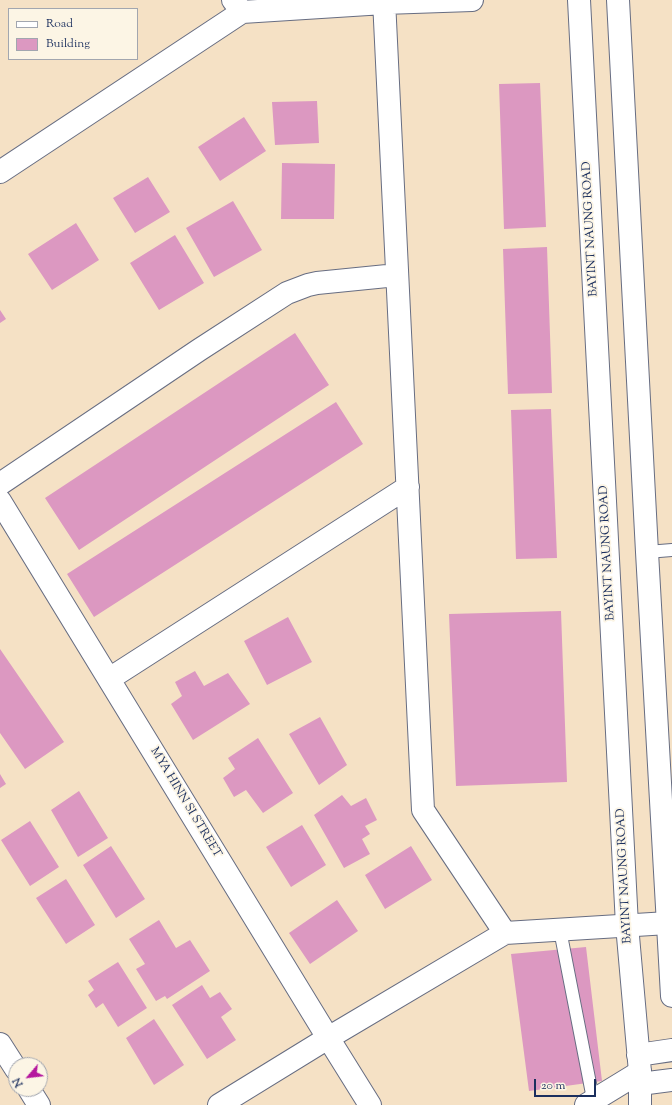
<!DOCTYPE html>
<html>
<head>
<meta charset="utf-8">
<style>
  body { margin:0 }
  #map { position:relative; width:672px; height:1105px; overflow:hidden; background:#f5e1c5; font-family:"Sorts Mill Goudy",serif }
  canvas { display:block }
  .legend { position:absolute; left:8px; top:8px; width:130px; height:52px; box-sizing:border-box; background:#fcf5e5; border:1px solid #a2a6af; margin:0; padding:5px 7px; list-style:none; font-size:12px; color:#1b2f5e }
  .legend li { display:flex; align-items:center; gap:8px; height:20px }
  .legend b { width:20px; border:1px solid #a2a6af }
  .north { position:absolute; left:8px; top:1057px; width:40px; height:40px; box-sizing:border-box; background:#fcf5e5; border:1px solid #a2a6af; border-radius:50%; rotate:242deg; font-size:11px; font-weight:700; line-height:16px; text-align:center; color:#1b2f5e }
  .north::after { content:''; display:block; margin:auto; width:14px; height:18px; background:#b5179e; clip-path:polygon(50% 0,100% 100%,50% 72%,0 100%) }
  .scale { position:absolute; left:534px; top:1079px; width:62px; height:18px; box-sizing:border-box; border:2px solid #1b2f5e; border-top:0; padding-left:5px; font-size:12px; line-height:14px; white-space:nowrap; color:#1b2f5e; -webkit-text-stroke:3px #fcf5e5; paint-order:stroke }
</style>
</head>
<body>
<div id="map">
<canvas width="672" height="1105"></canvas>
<ul class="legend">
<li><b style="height:5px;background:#fff"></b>Road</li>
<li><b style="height:11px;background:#dc98c1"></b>Building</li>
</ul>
<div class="north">N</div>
<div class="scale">20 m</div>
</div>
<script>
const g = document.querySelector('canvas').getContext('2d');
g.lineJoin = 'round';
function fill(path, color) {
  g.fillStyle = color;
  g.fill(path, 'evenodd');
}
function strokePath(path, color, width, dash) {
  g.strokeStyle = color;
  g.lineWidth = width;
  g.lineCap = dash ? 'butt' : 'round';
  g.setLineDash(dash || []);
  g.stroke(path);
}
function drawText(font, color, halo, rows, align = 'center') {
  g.font = font + ' "Sorts Mill Goudy",serif';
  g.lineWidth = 3.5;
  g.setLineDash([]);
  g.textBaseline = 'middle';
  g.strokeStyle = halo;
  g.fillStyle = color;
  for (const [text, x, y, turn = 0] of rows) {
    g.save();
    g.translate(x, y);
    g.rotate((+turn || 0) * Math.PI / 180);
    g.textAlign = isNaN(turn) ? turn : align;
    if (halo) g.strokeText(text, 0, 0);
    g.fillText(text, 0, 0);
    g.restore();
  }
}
const building = new Path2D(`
  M 540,83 L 546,227 L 504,229 L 499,84 Z
  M 317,101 L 319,143 L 275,145 L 272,102 Z
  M 244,117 L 266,151 L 220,181 L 198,147 Z
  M 282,163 L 335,164 L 334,219 L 281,219 Z
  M 148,177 L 170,212 L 135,233 L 113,198 Z
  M 233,201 L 262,250 L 214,277 L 186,228 Z
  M 76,223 L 99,260 L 52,290 L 28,254 Z
  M 175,235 L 204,283 L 159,310 L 130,263 Z
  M 547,247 L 552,393 L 508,394 L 503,249 Z
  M 0,310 L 6,319 L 0,323 Z
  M 295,333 L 329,385 L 79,550 L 45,498 Z
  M 336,402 L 363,444 L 94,617 L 67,574 Z
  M 551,409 L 557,558 L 516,559 L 511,410 Z
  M 561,611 L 567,782 L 456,786 L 449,614 Z
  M 288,617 L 312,662 L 267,685 L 244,641 Z
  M 0,649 L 64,742 L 25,769 L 0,733 Z
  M 195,671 L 204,686 L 228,673 L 250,704 L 193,740 L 171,704 L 182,696 L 175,682 Z
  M 320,717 L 347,765 L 319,785 L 289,734 Z
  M 258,738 L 293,793 L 263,813 L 246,790 L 234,797 L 223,778 L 235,769 L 228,758 Z
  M 0,774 L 6,784 L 0,788 Z
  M 79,791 L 108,838 L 78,857 L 51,810 Z
  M 342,795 L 351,806 L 366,798 L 377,820 L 365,826 L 370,834 L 362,839 L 370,854 L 344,868 L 314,815 Z
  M 30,821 L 59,867 L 30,886 L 1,840 Z
  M 302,825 L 326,865 L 291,887 L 266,847 Z
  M 111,846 L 145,899 L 116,918 L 83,865 Z
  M 411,846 L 432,880 L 385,909 L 365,875 Z
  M 66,879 L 95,925 L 66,944 L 36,898 Z
  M 337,900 L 358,931 L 310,964 L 289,933 Z
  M 159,920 L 176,948 L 190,940 L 210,971 L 167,999 L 165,996 L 156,1001 L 136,969 L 145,964 L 129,939 Z
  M 586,947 L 602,1081 L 529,1091 L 511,954 Z
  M 118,962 L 147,1008 L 118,1027 L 103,1003 L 96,1008 L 88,995 L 94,990 L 88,981 Z
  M 202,985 L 210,998 L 220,992 L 232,1009 L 221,1017 L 236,1040 L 207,1059 L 172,1005 Z
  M 154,1019 L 184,1065 L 154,1085 L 126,1038 Z`);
const service = new Path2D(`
  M 647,552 L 672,550
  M 560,930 L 594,1104`);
const minor = new Path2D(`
  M 384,0 L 423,810 L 505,933
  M 0,172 L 242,12 L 384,3 L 472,0
  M 0,484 L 199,350 L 287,293 L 308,285 L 317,283 L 397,275
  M 0,501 L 322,1028 L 370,1105
  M 109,679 L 408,487
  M 219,1105 L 328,1038 L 505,933 L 668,923
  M 586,1105 L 640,1072`);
const tertiary = new Path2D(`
  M 233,0 L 242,12`);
const secondary = new Path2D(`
  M 579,0 L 627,925 L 640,1072 L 640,1105
  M 618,0 L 647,552 L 672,996
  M 0,1044 L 16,1069
  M 638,1055 L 672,1050
  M 640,1084 L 672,1080
  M 29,1089 L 39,1105`);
const streetNames = [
  ["BAYINT NAUNG ROAD",591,229,-93],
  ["BAYINT NAUNG ROAD",608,553,-93],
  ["MYA HINN SI STREET",185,803,59],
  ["BAYINT NAUNG ROAD",625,876,-93]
];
fill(building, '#dc98c1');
strokePath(service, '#676d82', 14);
strokePath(minor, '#676d82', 24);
strokePath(tertiary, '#676d82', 24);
strokePath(secondary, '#676d82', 24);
strokePath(service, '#fff', 12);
strokePath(minor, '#fff', 22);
strokePath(tertiary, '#fff', 22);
strokePath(secondary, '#fff', 22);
drawText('12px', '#1b2f5e', '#fcf5e5', streetNames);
</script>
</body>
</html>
